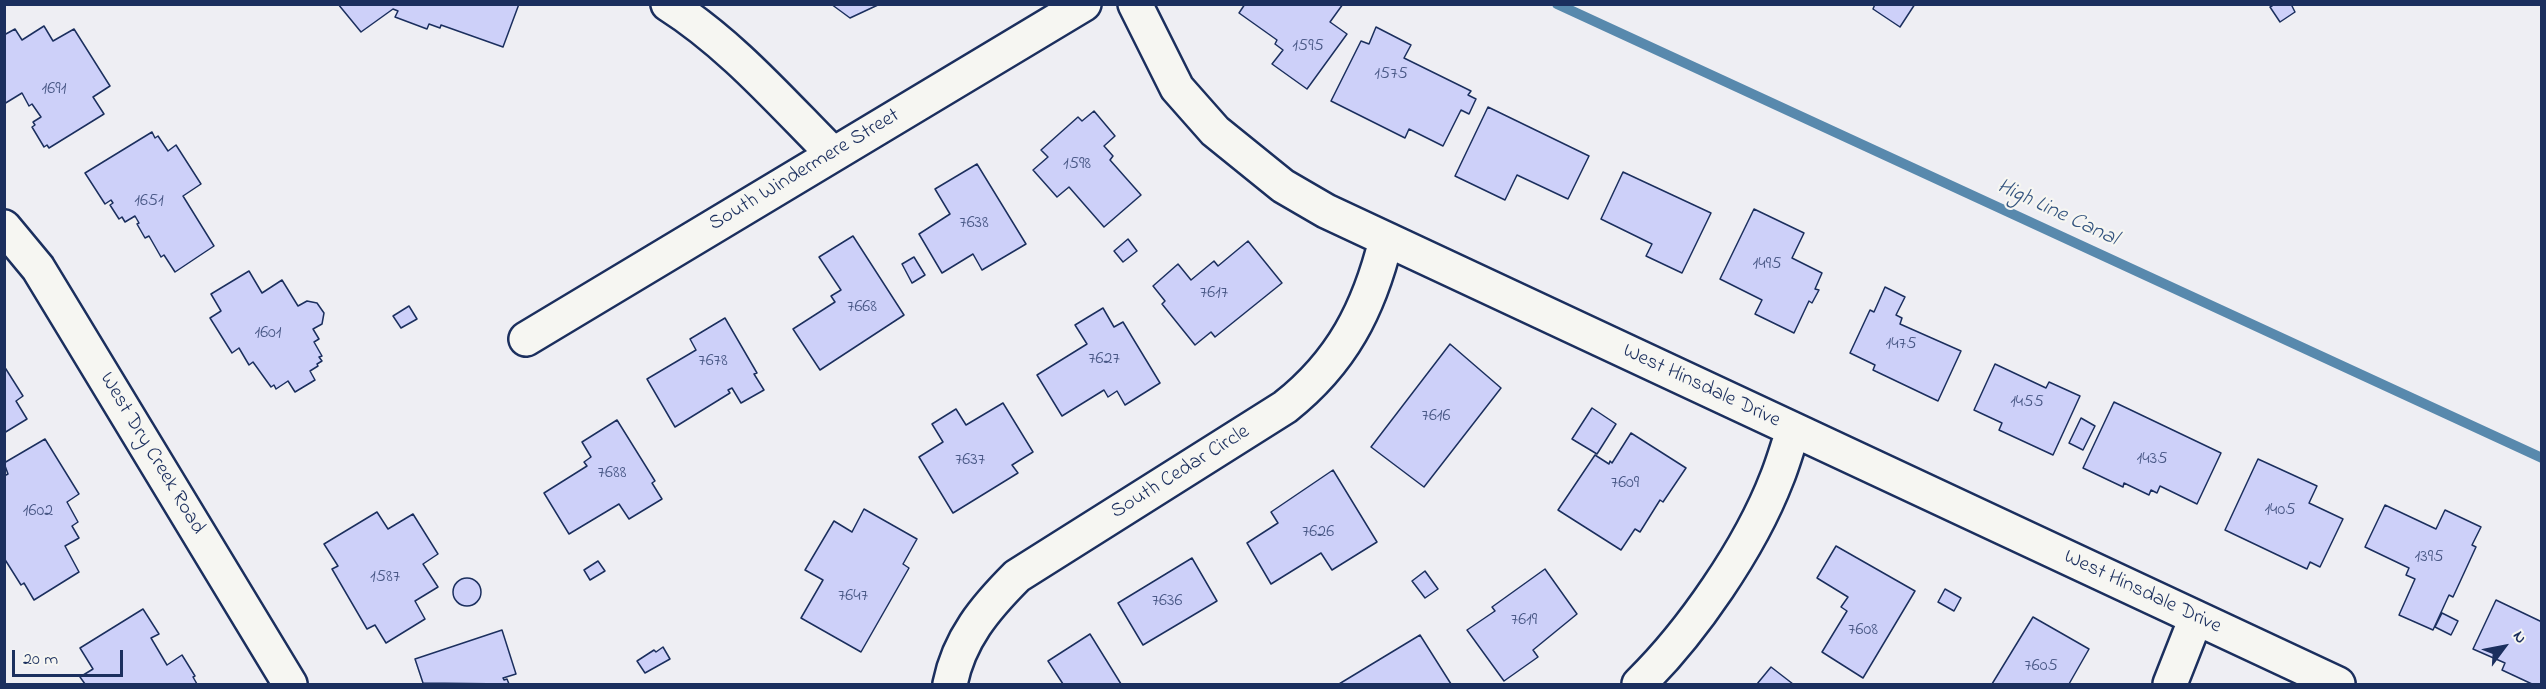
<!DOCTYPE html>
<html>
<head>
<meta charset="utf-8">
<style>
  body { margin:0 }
  #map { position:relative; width:2546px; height:689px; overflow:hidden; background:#eeeef3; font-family:"Indie Flower",sans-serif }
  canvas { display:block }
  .frame { position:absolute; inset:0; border:6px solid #1b2f5e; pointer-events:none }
  .north { position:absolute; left:2474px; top:617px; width:60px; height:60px; -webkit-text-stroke:4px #f6f6f2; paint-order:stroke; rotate:58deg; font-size:16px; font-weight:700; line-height:24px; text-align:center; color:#1b2f5e }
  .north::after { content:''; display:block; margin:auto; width:21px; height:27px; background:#1b2f5e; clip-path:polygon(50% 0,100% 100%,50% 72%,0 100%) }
  .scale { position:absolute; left:12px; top:650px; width:111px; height:27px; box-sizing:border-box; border:3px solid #1b2f5e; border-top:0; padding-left:8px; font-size:18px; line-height:21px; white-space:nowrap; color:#1b2f5e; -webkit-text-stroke:4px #f6f6f2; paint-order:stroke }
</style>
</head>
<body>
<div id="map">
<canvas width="2546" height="689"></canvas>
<div class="frame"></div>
<div class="north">N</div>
<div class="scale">20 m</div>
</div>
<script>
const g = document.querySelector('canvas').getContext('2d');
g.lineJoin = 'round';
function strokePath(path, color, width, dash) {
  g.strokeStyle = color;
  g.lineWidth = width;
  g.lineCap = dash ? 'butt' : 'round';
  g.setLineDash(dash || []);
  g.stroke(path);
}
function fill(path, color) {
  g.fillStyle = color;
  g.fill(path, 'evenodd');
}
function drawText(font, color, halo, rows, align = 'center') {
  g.font = font + ' "Indie Flower",sans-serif';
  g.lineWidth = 4.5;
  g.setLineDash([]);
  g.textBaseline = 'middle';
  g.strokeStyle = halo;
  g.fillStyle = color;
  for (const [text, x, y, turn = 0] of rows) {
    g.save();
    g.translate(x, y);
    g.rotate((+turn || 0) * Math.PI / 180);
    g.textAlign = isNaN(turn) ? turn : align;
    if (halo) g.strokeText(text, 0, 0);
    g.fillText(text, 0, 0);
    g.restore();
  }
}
const stream = new Path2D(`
  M 1557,4 L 2542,458`);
const building = new Path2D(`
  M 338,4 L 519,4 L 503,47 L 441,25 L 440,28 L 429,24 L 427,29 L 395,17 L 398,11 L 393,9 L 361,32 Z
  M 831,4 L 880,4 L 850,18 Z
  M 1245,4 L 1343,4 L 1330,22 L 1347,34 L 1307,89 L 1272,64 L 1283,50 L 1275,44 L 1277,40 L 1239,13 Z
  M 1875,4 L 1915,4 L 1900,27 L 1873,9 Z
  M 2275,4 L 2291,4 L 2295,12 L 2280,22 L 2270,7 Z
  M 44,26 L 53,41 L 74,29 L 110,86 L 93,97 L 104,114 L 49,148 L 47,145 L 44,147 L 32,127 L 35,125 L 33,122 L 41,117 L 32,104 L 29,106 L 22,93 L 4,104 L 4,35 L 15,29 L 22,40 Z
  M 1376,27 L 1411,45 L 1404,58 L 1471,91 L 1468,95 L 1476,99 L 1469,114 L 1461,110 L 1443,146 L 1409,129 L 1405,138 L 1331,101 L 1361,41 L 1369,44 Z
  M 1488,107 L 1589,156 L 1568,199 L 1517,175 L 1505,200 L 1455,176 Z
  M 1094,111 L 1115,136 L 1104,146 L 1113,156 L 1110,160 L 1141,195 L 1104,227 L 1069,187 L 1057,197 L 1033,170 L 1048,157 L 1041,150 L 1078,117 L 1082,121 Z
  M 152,132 L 155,138 L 158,136 L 168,151 L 176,145 L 201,184 L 183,196 L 214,246 L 175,272 L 164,255 L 161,257 L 149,236 L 145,238 L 137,224 L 139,223 L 135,216 L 125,222 L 122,217 L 119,219 L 110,205 L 113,203 L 111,200 L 105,204 L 85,173 Z
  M 977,164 L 1026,244 L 982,270 L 973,254 L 942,273 L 919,234 L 950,214 L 935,189 Z
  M 1623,172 L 1711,213 L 1682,273 L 1646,256 L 1652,244 L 1601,219 Z
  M 1754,209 L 1804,233 L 1792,258 L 1822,273 L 1815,289 L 1819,290 L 1812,303 L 1809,301 L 1794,333 L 1755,314 L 1762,300 L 1720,279 Z
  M 853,236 L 904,315 L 820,370 L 793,329 L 835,302 L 831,296 L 841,290 L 819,257 Z
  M 1128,239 L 1137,251 L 1123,262 L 1114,251 Z
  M 1248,241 L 1282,283 L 1215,337 L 1211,332 L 1195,345 L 1162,304 L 1165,301 L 1153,286 L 1178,264 L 1191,280 L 1214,261 L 1218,266 Z
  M 914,257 L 925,275 L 912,283 L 902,264 Z
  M 249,271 L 262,293 L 282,280 L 298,306 L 307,301 L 317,303 L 324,313 L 322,324 L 313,329 L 319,339 L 314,342 L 322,356 L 319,357 L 322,361 L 317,364 L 318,366 L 310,371 L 315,380 L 295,392 L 288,381 L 276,389 L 274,385 L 271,387 L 253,362 L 249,365 L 239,348 L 232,353 L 210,318 L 221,311 L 211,294 Z
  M 1885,287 L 1905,297 L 1896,315 L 1902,318 L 1900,324 L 1961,351 L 1938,401 L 1873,370 L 1875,365 L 1850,353 L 1870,310 L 1874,312 Z
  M 409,306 L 417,319 L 401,328 L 393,316 Z
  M 1103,308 L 1114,327 L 1123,322 L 1160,383 L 1125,405 L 1117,391 L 1108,397 L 1104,390 L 1062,416 L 1037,375 L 1087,344 L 1075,325 Z
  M 725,318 L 757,373 L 754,374 L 764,390 L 741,403 L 732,388 L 728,390 L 730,393 L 675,427 L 647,379 L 696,350 L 690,339 Z
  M 1450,344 L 1501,388 L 1424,487 L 1371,447 Z
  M 1995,364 L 2046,388 L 2049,382 L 2080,396 L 2053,455 L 1999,430 L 2002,423 L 1974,410 Z
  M 4,366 L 23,396 L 16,401 L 27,419 L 4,433 Z
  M 2114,402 L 2221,453 L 2197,504 L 2160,486 L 2157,493 L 2151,490 L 2149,495 L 2124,483 L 2123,487 L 2083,468 Z
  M 1003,403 L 1033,452 L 1012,465 L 1018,473 L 953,513 L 919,457 L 943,442 L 932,424 L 956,409 L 966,425 Z
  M 1592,408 L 1616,424 L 1597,454 L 1572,439 Z
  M 2081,418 L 2095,426 L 2083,450 L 2069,443 Z
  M 617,420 L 655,481 L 652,483 L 662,499 L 629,519 L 619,504 L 569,534 L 544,493 L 587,466 L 584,462 L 591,457 L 582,442 Z
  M 1631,433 L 1686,468 L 1663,502 L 1660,500 L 1640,532 L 1635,529 L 1621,550 L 1558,510 L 1595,455 L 1609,464 L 1610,461 L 1612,463 Z
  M 45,439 L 79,494 L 67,502 L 78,522 L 72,526 L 79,538 L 65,546 L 79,572 L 34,600 L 24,583 L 21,585 L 4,558 L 4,476 L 8,474 L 4,463 Z
  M 2258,459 L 2317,486 L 2309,503 L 2343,519 L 2320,567 L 2310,562 L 2307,569 L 2225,530 Z
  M 1333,470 L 1377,542 L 1332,570 L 1321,553 L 1271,584 L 1247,543 L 1278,523 L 1271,512 Z
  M 2385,505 L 2436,529 L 2445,510 L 2481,527 L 2472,545 L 2476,547 L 2453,597 L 2449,595 L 2433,630 L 2399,615 L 2415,579 L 2406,575 L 2409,568 L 2365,547 Z
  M 864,509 L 917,539 L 903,564 L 909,568 L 861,652 L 801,618 L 823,580 L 805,570 L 834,521 L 852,532 Z
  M 377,512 L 388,529 L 413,514 L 438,554 L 423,564 L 438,587 L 415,601 L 425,619 L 386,643 L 375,625 L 367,629 L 332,569 L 338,566 L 324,544 Z
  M 1836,546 L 1915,591 L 1863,678 L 1822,652 L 1847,611 L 1841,607 L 1848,597 L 1817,578 Z
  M 1192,558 L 1217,601 L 1143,645 L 1118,603 Z
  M 598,561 L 605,571 L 590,580 L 584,570 Z
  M 1545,569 L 1577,614 L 1533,650 L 1538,657 L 1504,681 L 1467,630 L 1495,611 L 1492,607 Z
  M 1425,571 L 1438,589 L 1425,598 L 1412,581 Z
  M453 592a14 14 0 1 1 28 0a14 14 0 1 1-28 0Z
  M 1945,589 L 1961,598 L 1954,611 L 1938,602 Z
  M 2496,600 L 2542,622 L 2542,684 L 2532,684 L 2502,670 L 2505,663 L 2473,649 Z
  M 143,609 L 159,634 L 151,638 L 167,665 L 182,655 L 195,676 L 193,677 L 197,684 L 85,684 L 80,677 L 93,669 L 80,648 Z
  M 2442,613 L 2458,621 L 2451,635 L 2435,627 Z
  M 2033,617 L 2089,649 L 2069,684 L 1992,684 Z
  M 502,630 L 516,674 L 503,678 L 504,680 L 507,679 L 509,684 L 423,683 L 415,659 Z
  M 1090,634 L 1121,684 L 1063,684 L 1048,661 Z
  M 1420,635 L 1451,684 L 1339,684 Z
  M 663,647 L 670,659 L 645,673 L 637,661 L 654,650 L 656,652 Z
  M 1771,667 L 1793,684 L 1757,684 Z`);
const street = new Path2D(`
  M 668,4 C 731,44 781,102 833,154
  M 1135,4 L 1177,88 L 1215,131 L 1283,186 L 1326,211 L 2338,684
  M 4,227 L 38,268 L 72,324 L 290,684
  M 526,339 L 1084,4
  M 950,684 C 959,639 985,608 1017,576 L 1285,407 C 1342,362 1369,309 1386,240
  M 1639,684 C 1692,632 1750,548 1777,478 C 1783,463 1788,446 1793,430
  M 2170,684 L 2196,618`);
const numberNames = [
  ["1595",1308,47],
  ["1575",1391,75],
  ["1691",54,90],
  ["1598",1077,165],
  ["1651",149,202],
  ["7638",974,224],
  ["1495",1767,265],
  ["7617",1214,294],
  ["7668",862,308],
  ["1601",268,334],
  ["1475",1901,345],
  ["7627",1104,360],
  ["7678",713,362],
  ["1455",2027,403],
  ["7616",1436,417],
  ["1435",2152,460],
  ["7637",970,461],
  ["7688",612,474],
  ["7609",1625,484],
  ["1405",2280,511],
  ["1602",38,512],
  ["7626",1318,533],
  ["1395",2429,558],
  ["1587",385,578],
  ["7647",853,597],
  ["7636",1167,602],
  ["7619",1524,621],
  ["7608",1863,631],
  ["7605",2041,667]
];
const streetNames = [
  ["South Windermere Street",805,171,-31],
  ["West Hinsdale Drive",1701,387,25],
  ["West Dry Creek Road",151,454,59],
  ["South Cedar Circle",1181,473,-32],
  ["West Hinsdale Drive",2142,593,25]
];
const waterNames = [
  ["High Line Canal",2057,214,25]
];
strokePath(stream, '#5889ad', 10);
fill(building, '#cdd0f9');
strokePath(building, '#1b2f5e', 1.5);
strokePath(street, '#1b2f5e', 38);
strokePath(street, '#f6f6f2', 33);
drawText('18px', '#485785', null, numberNames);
drawText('21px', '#1b2f5e', '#f6f6f2', streetNames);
drawText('italic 22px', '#34547f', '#f6f6f2', waterNames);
</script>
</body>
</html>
